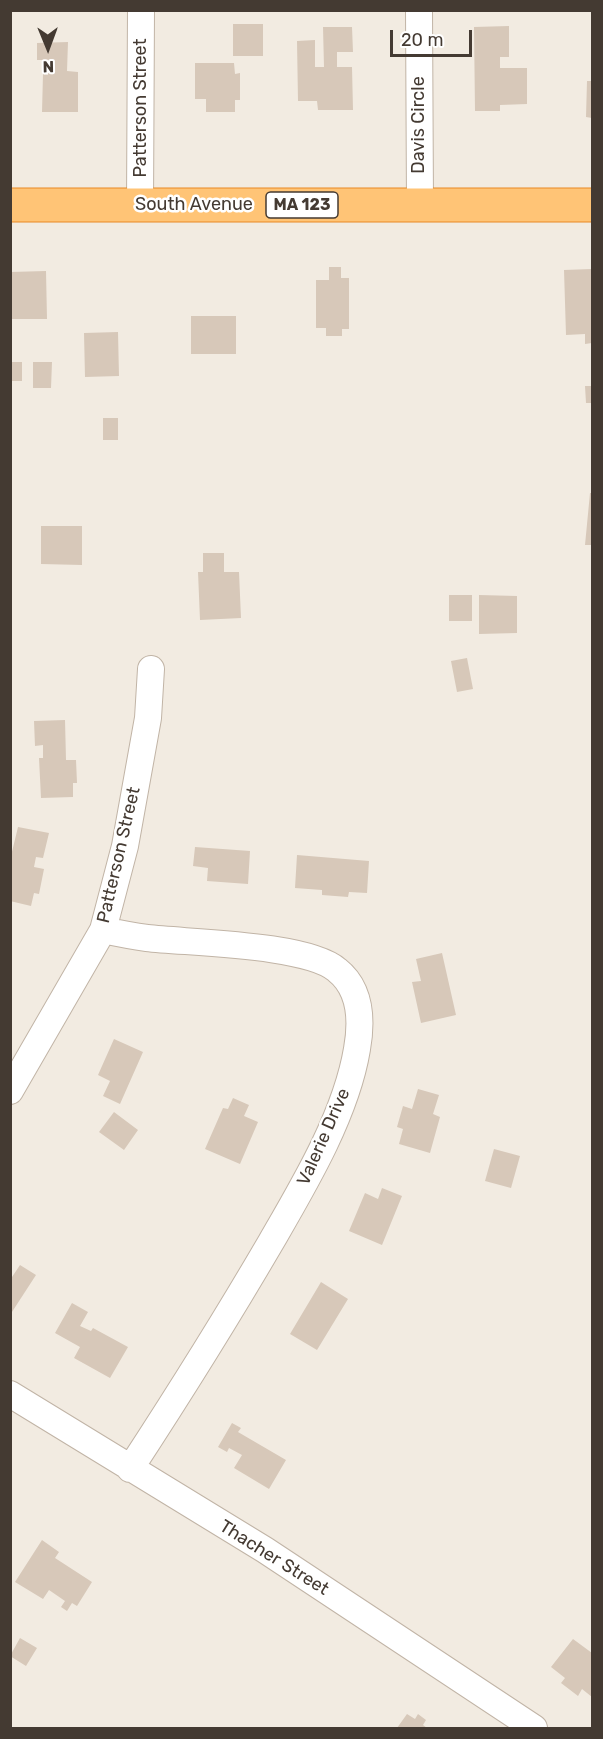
<!DOCTYPE html>
<html>
<head>
<meta charset="utf-8">
<style>
  body { margin:0 }
  #map { position:relative; width:603px; height:1739px; overflow:hidden; background:#f2ebe1; font-family:Rubik,sans-serif }
  canvas { display:block }
  .frame { position:absolute; inset:0; border:12px solid #443a32; pointer-events:none }
  .north { position:absolute; left:18px; top:18px; width:60px; height:60px; -webkit-text-stroke:4px #fff; paint-order:stroke; rotate:179deg; font-size:16px; font-weight:700; line-height:24px; text-align:center; color:#443a32 }
  .north::after { content:''; display:block; margin:auto; width:21px; height:27px; background:#443a32; clip-path:polygon(50% 0,100% 100%,50% 72%,0 100%) }
  .scale { position:absolute; left:390px; top:30px; width:82px; height:27px; box-sizing:border-box; border:3px solid #443a32; border-top:0; padding-left:8px; font-size:18px; line-height:21px; white-space:nowrap; color:#443a32; -webkit-text-stroke:4px #fff; paint-order:stroke }
</style>
</head>
<body>
<div id="map">
<canvas width="603" height="1739"></canvas>
<div class="frame"></div>
<div class="north">N</div>
<div class="scale">20 m</div>
</div>
<script>
const g = document.querySelector('canvas').getContext('2d');
g.lineJoin = 'round';
function fill(path, color) {
  g.fillStyle = color;
  g.fill(path, 'evenodd');
}
function strokePath(path, color, width, dash) {
  g.strokeStyle = color;
  g.lineWidth = width;
  g.lineCap = dash ? 'butt' : 'round';
  g.setLineDash(dash || []);
  g.stroke(path);
}
function drawText(font, color, halo, rows, align = 'center') {
  g.font = font + ' Rubik,sans-serif';
  g.lineWidth = 5;
  g.setLineDash([]);
  g.textBaseline = 'middle';
  g.strokeStyle = halo;
  g.fillStyle = color;
  for (const [text, x, y, turn = 0] of rows) {
    g.save();
    g.translate(x, y);
    g.rotate((+turn || 0) * Math.PI / 180);
    g.textAlign = isNaN(turn) ? turn : align;
    if (halo) g.strokeText(text, 0, 0);
    g.fillText(text, 0, 0);
    g.restore();
  }
}
const building = new Path2D(`
  M 233,24 L 263,24 L 263,56 L 233,56 Z
  M 509,26 L 509,57 L 500,57 L 500,68 L 527,68 L 527,104 L 500,105 L 500,111 L 475,111 L 474,27 Z
  M 323,27 L 352,27 L 353,52 L 337,52 L 337,67 L 352,67 L 353,110 L 318,110 L 317,101 L 298,101 L 297,41 L 315,40 L 315,67 L 324,67 Z
  M 68,42 L 67,71 L 78,72 L 78,112 L 42,112 L 43,74 L 48,75 L 48,60 L 37,60 L 37,43 Z
  M 195,63 L 234,63 L 235,74 L 240,73 L 240,100 L 235,100 L 235,112 L 206,112 L 206,99 L 195,99 Z
  M 587,81 L 592,81 L 592,118 L 586,117 Z
  M 329,267 L 341,267 L 341,278 L 349,278 L 349,329 L 342,329 L 342,336 L 326,336 L 326,328 L 316,328 L 316,280 L 329,280 Z
  M 592,269 L 592,343 L 585,344 L 585,334 L 566,335 L 564,270 Z
  M 46,271 L 47,319 L 10,319 L 10,272 Z
  M 191,316 L 236,316 L 236,354 L 191,354 Z
  M 118,332 L 119,376 L 85,377 L 84,333 Z
  M 10,362 L 22,362 L 22,381 L 10,381 Z
  M 33,362 L 52,362 L 51,388 L 33,388 Z
  M 585,386 L 592,386 L 592,403 L 586,403 Z
  M 103,418 L 118,418 L 118,440 L 103,440 Z
  M 590,493 L 592,493 L 592,545 L 585,545 Z
  M 41,526 L 82,526 L 82,565 L 41,564 Z
  M 203,553 L 224,553 L 224,572 L 239,572 L 241,618 L 200,620 L 198,572 L 203,572 Z
  M 449,595 L 472,595 L 472,621 L 449,621 Z
  M 479,595 L 517,596 L 517,633 L 479,634 Z
  M 467,658 L 473,689 L 457,692 L 451,661 Z
  M 65,720 L 66,760 L 76,760 L 77,783 L 73,783 L 73,797 L 41,798 L 39,758 L 43,758 L 43,745 L 35,746 L 34,721 Z
  M 18,827 L 49,833 L 43,858 L 36,857 L 34,867 L 44,869 L 39,894 L 34,893 L 31,906 L 10,901 L 10,860 Z
  M 195,847 L 250,851 L 248,884 L 207,881 L 208,868 L 193,866 Z
  M 297,855 L 369,861 L 367,893 L 349,892 L 348,897 L 322,895 L 322,890 L 295,888 Z
  M 442,953 L 456,1015 L 421,1023 L 412,982 L 421,981 L 416,959 Z
  M 114,1039 L 143,1052 L 120,1104 L 103,1096 L 110,1081 L 98,1075 Z
  M 418,1089 L 439,1095 L 433,1114 L 440,1117 L 430,1153 L 399,1144 L 403,1129 L 397,1127 L 403,1106 L 412,1109 Z
  M 233,1098 L 249,1105 L 244,1116 L 258,1122 L 240,1164 L 205,1149 L 223,1108 L 228,1109 Z
  M 114,1112 L 138,1130 L 124,1150 L 99,1132 Z
  M 494,1149 L 520,1156 L 511,1188 L 485,1181 Z
  M 382,1188 L 402,1196 L 382,1245 L 349,1231 L 365,1193 L 378,1199 Z
  M 20,1265 L 36,1275 L 10,1315 L 10,1280 Z
  M 321,1282 L 348,1299 L 317,1350 L 290,1334 Z
  M 72,1303 L 88,1312 L 80,1326 L 91,1331 L 93,1328 L 128,1347 L 110,1378 L 74,1358 L 80,1347 L 55,1333 Z
  M 232,1423 L 241,1428 L 238,1432 L 286,1460 L 269,1489 L 234,1468 L 242,1455 L 229,1448 L 227,1452 L 218,1447 Z
  M 42,1540 L 59,1552 L 55,1558 L 92,1582 L 77,1606 L 72,1603 L 67,1611 L 61,1607 L 65,1601 L 49,1590 L 43,1599 L 15,1582 Z
  M 20,1638 L 37,1648 L 26,1666 L 10,1656 Z
  M 573,1639 L 592,1653 L 592,1697 L 582,1689 L 578,1696 L 561,1683 L 565,1678 L 551,1667 Z
  M 407,1714 L 415,1719 L 418,1714 L 426,1720 L 423,1725 L 427,1728 L 397,1728 Z`);
const minor = new Path2D(`
  M 419,10 L 420,204
  M 140,205 L 141,10
  M 103,930 C 117,933 132,936 147,938 C 190,943 307,944 337,970 C 361,989 362,1021 357,1049 C 346,1115 304,1185 271,1242 C 226,1319 179,1394 130,1469
  M 10,1091 L 103,930 L 125,846 L 148,718 L 151,669
  M 10,1394 L 265,1550 L 534,1728`);
const trunk = new Path2D(`
  M 10,205 L 592,205`);
const shields = [
  [302,205,72]
];
const shieldNames = [
  ["MA 123",302,205]
];
const streetNames = [
  ["Patterson Street",141,108,-90],
  ["Davis Circle",419,125,-90],
  ["South Avenue",194,205],
  ["Patterson Street",119,855,-77],
  ["Valerie Drive",324,1137,-66],
  ["Thacher Street",274,1558,32]
];
fill(building, '#d7c8b9');
strokePath(minor, '#c1b4a6', 28);
strokePath(trunk, '#e88925', 35);
strokePath(minor, '#fff', 26);
strokePath(trunk, '#ffc476', 33);
for (const [x, y, w] of shields) {
  const box = new Path2D();
  box.roundRect(x - w / 2, y - 13, w, 26, 4.5);
  g.fillStyle = '#fff';
  g.fill(box);
  strokePath(box, '#443a32', 1.5);
}
drawText('bold 16px', '#443a32', null, shieldNames);
drawText('18px', '#443a32', '#fff', streetNames);
</script>
</body>
</html>
